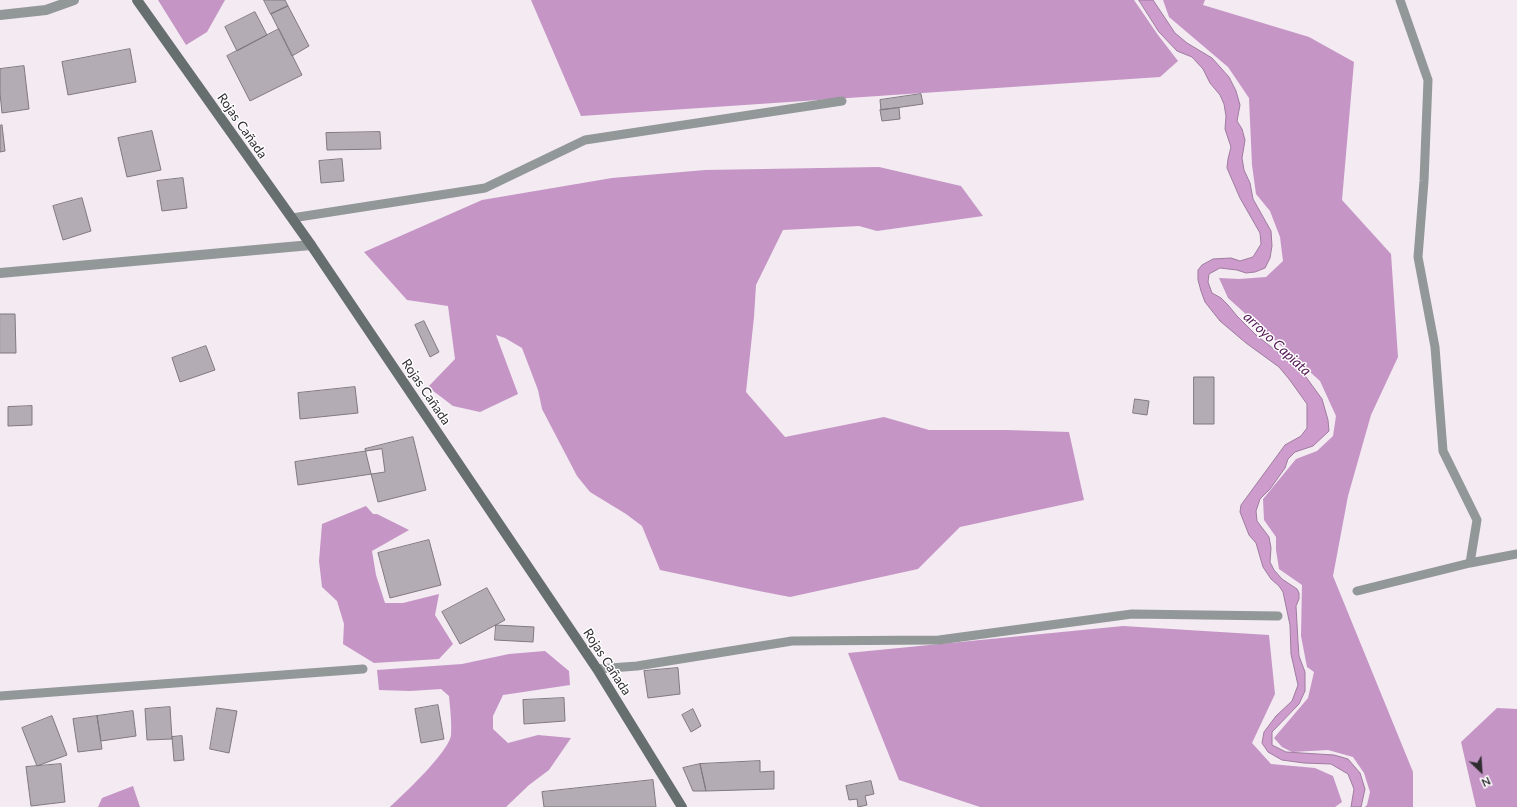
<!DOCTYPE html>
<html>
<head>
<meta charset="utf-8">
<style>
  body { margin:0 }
  #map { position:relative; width:1517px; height:807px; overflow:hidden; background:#f3eaf2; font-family:Lato,sans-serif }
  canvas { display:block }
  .north { position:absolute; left:1461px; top:751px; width:40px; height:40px; -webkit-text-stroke:3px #fff; paint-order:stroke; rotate:155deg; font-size:11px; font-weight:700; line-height:16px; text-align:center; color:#302d30 }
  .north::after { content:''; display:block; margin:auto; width:14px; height:18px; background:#302d30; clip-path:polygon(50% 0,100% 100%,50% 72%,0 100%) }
</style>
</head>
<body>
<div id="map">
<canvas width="1517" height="807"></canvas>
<div class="north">N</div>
</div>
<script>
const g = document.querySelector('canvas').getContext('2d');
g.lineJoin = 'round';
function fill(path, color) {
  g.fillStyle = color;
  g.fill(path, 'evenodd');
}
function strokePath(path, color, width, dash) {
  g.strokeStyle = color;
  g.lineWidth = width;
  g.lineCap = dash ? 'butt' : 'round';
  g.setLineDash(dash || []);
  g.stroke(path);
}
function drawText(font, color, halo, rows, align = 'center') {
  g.font = font + ' Lato,sans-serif';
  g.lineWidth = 3;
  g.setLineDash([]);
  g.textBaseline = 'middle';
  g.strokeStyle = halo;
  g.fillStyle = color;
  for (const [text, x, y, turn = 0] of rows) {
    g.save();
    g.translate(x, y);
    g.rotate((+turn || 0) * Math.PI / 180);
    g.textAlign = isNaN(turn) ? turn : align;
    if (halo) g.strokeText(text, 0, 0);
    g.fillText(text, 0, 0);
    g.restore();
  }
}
const forest = new Path2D(`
  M 158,0 L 225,0 L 207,32 L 186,45 Z
  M 531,0 L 1134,0 L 1158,35 L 1178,61 L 1160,77 L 581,116 Z
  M 1163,0 L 1205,0 L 1203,5 L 1309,37 L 1354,62 L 1342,200 L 1391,254 L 1398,357 L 1371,415 L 1348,496 L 1333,576 L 1413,772 L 1413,807 L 1365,807 L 1367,805 L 1370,792 L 1364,773 L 1353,757 L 1328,750 L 1292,752 L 1282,747 L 1274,738 L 1308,698 L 1314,672 L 1307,667 L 1301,636 L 1302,585 L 1279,569 L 1276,550 L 1276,537 L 1264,520 L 1263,499 L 1296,459 L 1317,451 L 1333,436 L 1336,416 L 1320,381 L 1228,298 L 1219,278 L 1239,279 L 1266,277 L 1283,261 L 1280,237 L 1270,211 L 1256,194 L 1252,165 L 1249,98 L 1228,67 L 1169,17 Z
  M 879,167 L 961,186 L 983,216 L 877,231 L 859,226 L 783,230 L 756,285 L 754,317 L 746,392 L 785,437 L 884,417 L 929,430 L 1007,430 L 1069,432 L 1084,500 L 960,527 L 918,569 L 790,597 L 759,591 L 660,570 L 642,526 L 626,514 L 590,492 L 577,476 L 542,409 L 538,390 L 522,348 L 505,338 L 496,335 L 518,394 L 480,412 L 453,406 L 428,387 L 455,359 L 448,306 L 407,300 L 364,252 L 482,200 L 612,178 L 705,170 Z
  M 366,506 L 373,514 L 377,514 L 409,530 L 372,551 L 376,575 L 385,603 L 403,603 L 439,594 L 435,615 L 453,644 L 439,659 L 374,663 L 343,644 L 344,624 L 337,601 L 322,587 L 319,561 L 322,524 Z
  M 1123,626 L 1269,635 L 1275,694 L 1252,743 L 1271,764 L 1315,768 L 1333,776 L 1342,802 L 1335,807 L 980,807 L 899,780 L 848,653 Z
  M 545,651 L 569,671 L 570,685 L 503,695 L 493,716 L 493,729 L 508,743 L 538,735 L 571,738 L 549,770 L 529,785 L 506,807 L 390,807 C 403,795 449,752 451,735 C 452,723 450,708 449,696 L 441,689 L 410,691 L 379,690 L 377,670 L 462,664 L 509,654 Z
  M 1497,708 L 1517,709 L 1517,807 L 1476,807 L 1461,742 Z
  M 133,786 L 140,807 L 98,807 L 102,798 Z`);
const water = new Path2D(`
  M 1139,0 L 1153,0 L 1175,33 L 1187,43 L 1212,58 L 1229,77 L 1236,91 L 1240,105 L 1237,121 L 1242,129 L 1245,140 L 1242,158 L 1244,170 L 1250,183 L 1253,199 L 1271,231 L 1272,246 L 1270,258 L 1265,268 L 1255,272 L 1246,273 L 1237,270 L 1220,268 L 1209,274 L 1208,282 L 1212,293 L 1221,298 L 1228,305 L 1237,316 L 1256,335 L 1284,357 L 1298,366 L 1322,399 L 1328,420 L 1329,431 L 1313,446 L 1295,452 L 1288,459 L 1285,468 L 1270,489 L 1260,499 L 1256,511 L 1257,521 L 1269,537 L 1271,548 L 1270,562 L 1274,570 L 1282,579 L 1297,589 L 1299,593 L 1299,599 L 1296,606 L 1298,642 L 1299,656 L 1305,672 L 1305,691 L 1299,704 L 1272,732 L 1272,745 L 1286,752 L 1334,755 L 1348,759 L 1360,773 L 1365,789 L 1361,807 L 1351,807 L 1354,789 L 1348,774 L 1331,764 L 1304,763 L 1282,760 L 1268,752 L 1262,743 L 1264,732 L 1276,716 L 1292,701 L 1298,685 L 1291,654 L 1290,625 L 1283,592 L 1279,586 L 1271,579 L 1263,567 L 1256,543 L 1249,535 L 1240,512 L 1241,505 L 1285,445 L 1301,436 L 1307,428 L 1307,404 L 1289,379 L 1279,367 L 1246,343 L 1220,321 L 1205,302 L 1201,291 L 1198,280 L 1198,270 L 1202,265 L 1213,259 L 1231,258 L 1240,261 L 1253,257 L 1261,244 L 1260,233 L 1240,198 L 1227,168 L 1228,159 L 1231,147 L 1225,129 L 1226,116 L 1224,104 L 1220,95 L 1210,83 L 1203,69 L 1192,57 L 1177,51 L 1159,32 Z`);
const building = new Path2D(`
  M 264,0 L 285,0 L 288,6 L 271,14 Z
  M 288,6 L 309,46 L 292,56 L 271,14 Z
  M 255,12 L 267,35 L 237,51 L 225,27 Z
  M 279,29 L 302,75 L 250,101 L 227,56 Z
  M 130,49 L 136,82 L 68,95 L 62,62 Z
  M 24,66 L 29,109 L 2,113 L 0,93 L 0,69 Z
  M 921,94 L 923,104 L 881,110 L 880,100 Z
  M 899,108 L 900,119 L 882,121 L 880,110 Z
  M 2,125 L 5,151 L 0,152 L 0,126 Z
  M 152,131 L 161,170 L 127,177 L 118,138 Z
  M 380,132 L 381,149 L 327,150 L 326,133 Z
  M 342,159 L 344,181 L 321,183 L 319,161 Z
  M 183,178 L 187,208 L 162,211 L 157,181 Z
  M 82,198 L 91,231 L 63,240 L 53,206 Z
  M 0,314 L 15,314 L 16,353 L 0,353 Z
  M 424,321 L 439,352 L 430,357 L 415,325 Z
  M 206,346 L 215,370 L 180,382 L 172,358 Z
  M 1194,377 L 1214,377 L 1214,424 L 1194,424 Z
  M 355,387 L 358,413 L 300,419 L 298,393 Z
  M 1135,399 L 1149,401 L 1147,415 L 1133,413 Z
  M 32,406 L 32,425 L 8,426 L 8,407 Z
  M 413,437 L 426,490 L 378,502 L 365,449 Z
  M 382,449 L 385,472 L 298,485 L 295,462 Z
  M 429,540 L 441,585 L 390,598 L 378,553 Z
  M 487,588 L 505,620 L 460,644 L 442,612 Z
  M 496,625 L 534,627 L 533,642 L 495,640 Z
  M 678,668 L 680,694 L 648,698 L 644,671 Z
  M 564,698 L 565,721 L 524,724 L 523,700 Z
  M 438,705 L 444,739 L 421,743 L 415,709 Z
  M 170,707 L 172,739 L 147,740 L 145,709 Z
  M 217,708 L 237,711 L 229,753 L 210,749 Z
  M 693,709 L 701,726 L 691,732 L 682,715 Z
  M 133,711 L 136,736 L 101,741 L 97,716 Z
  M 52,716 L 67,755 L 37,766 L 22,728 Z
  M 97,716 L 102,749 L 78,752 L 73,719 Z
  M 182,736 L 184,760 L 174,761 L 172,737 Z
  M 760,761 L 760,772 L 774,771 L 774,789 L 706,791 L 700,764 Z
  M 61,764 L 65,802 L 31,806 L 26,767 Z
  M 700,764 L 706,791 L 693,791 L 683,768 Z
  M 653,780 L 656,807 L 544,807 L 542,792 Z
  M 871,781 L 874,794 L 865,796 L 867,805 L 858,807 L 857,799 L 849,800 L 846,786 Z`);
const service = new Path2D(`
  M 1400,0 L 1428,80 L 1424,181 L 1418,257 L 1435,347 L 1443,451 L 1477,520 L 1470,563
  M 292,218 L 485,188 L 585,140 L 842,101
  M 1357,591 L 1470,563 L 1517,554
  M 597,669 L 637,666 L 792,641 L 939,640 L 1132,614 L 1278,616
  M 0,696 L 363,669`);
const minor = new Path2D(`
  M 0,15 L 46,10 L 74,0
  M 0,273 L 311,245`);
const secondary = new Path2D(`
  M 137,0 L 311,245 L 597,669 L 682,807`);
const streetNames = [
  ["Rojas Cañada",242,126,55],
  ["Rojas Cañada",426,392,56],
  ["Rojas Cañada",607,662,57]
];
const waterNames = [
  ["arroyo Capiata",1277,344,43]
];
fill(forest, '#c595c5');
fill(water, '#cd9ccd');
strokePath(water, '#9e7b9e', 1);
fill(building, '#b4acb4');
strokePath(building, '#807980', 1);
strokePath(service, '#929797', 9);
strokePath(minor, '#929797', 10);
strokePath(secondary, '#676f6e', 10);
drawText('13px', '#302d30', '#fff', streetNames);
drawText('italic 14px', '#561c58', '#fff', waterNames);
</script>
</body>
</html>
